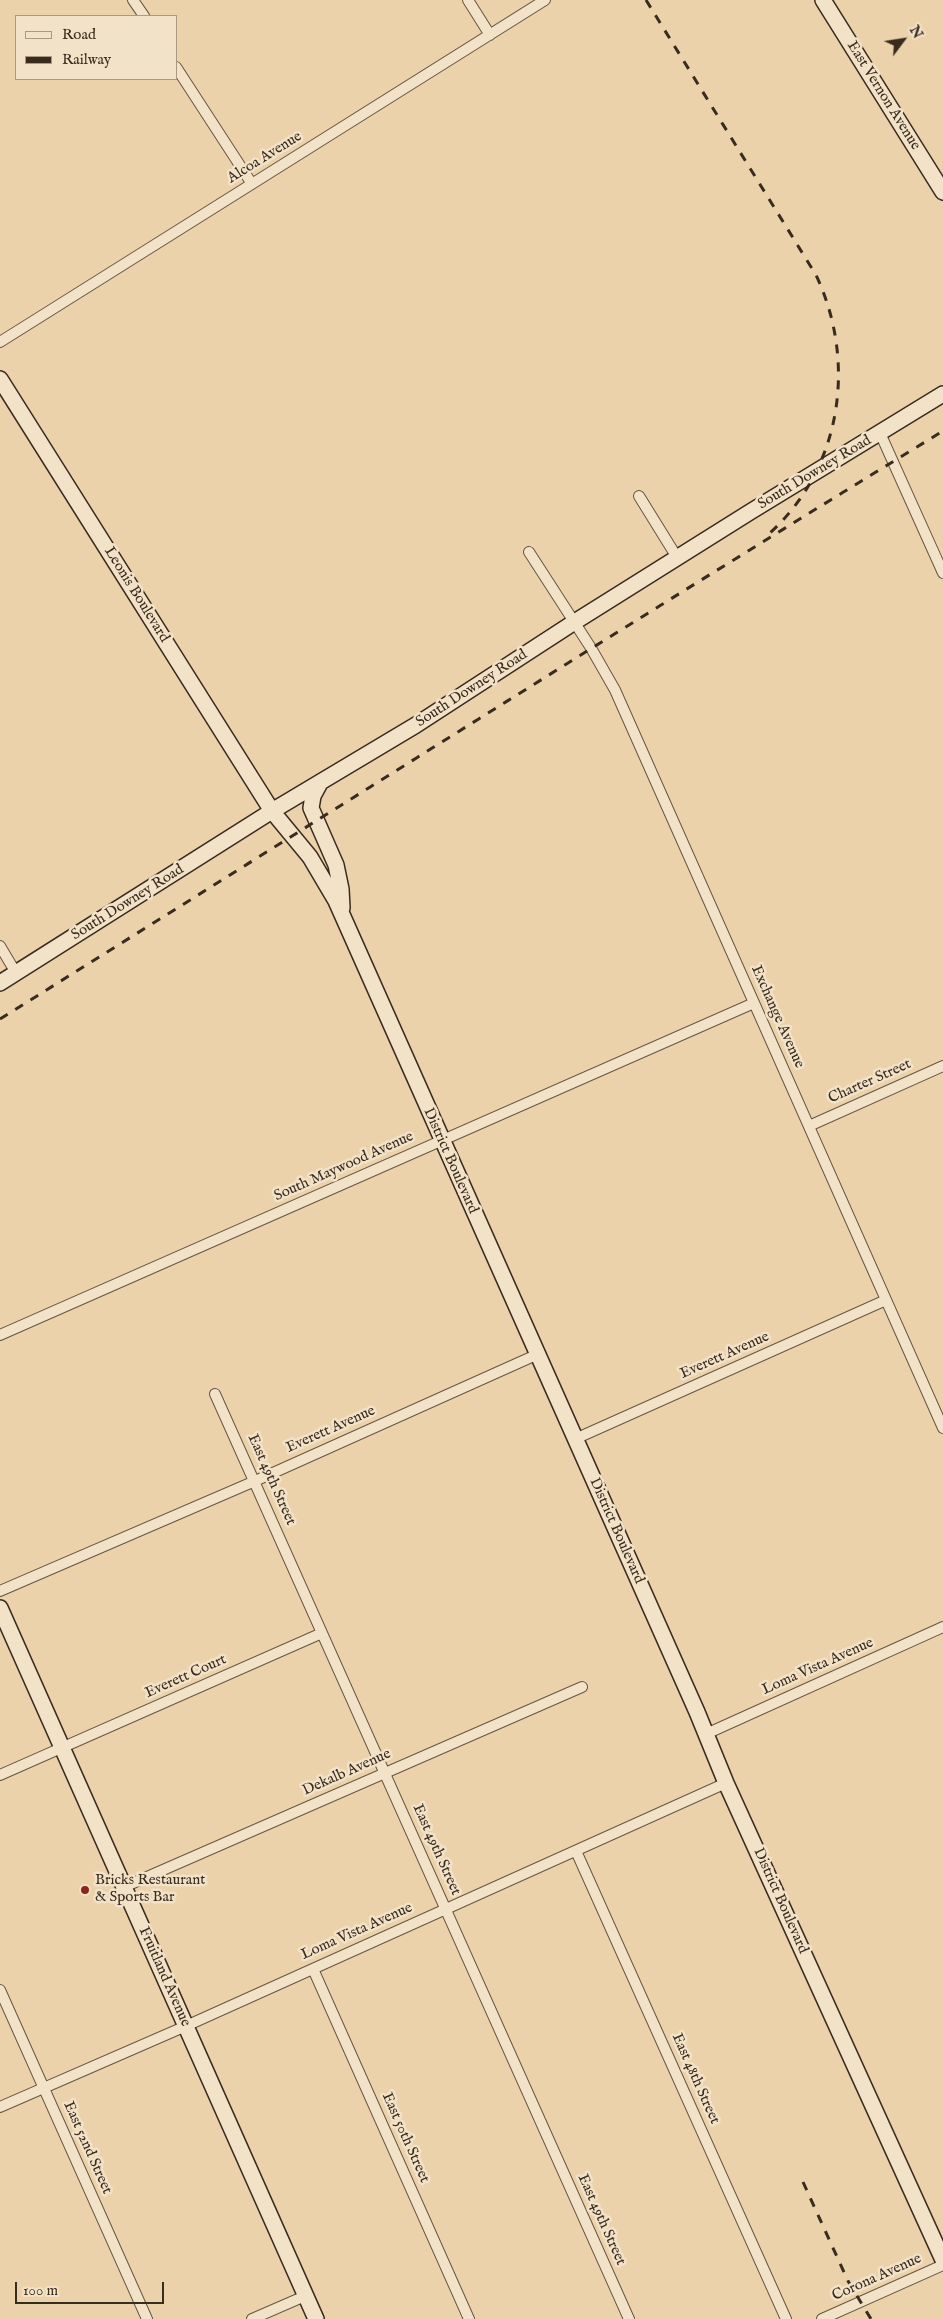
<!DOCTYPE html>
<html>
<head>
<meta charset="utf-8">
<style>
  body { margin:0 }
  #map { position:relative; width:943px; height:2319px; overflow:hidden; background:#ebd2ab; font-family:"IM FELL English",serif }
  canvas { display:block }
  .legend { position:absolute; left:15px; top:15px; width:162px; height:65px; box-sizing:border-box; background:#f2e2c8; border:1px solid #a89984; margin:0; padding:6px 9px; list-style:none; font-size:15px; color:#3a2b1f }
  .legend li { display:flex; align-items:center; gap:10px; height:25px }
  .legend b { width:25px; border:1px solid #a89984 }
  .north { position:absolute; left:878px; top:15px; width:50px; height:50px; -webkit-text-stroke:4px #f2e2c8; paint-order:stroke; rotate:59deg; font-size:14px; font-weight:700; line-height:20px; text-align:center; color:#3a2b1f }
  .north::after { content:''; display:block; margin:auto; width:18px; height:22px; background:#3a2b1f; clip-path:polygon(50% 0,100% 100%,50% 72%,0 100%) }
  .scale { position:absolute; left:15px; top:2282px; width:149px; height:22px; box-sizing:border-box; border:2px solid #3a2b1f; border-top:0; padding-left:6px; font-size:15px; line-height:18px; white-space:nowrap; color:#3a2b1f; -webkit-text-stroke:4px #f2e2c8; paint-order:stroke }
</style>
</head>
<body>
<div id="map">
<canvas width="943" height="2319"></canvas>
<ul class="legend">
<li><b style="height:6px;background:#f2e2c8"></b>Road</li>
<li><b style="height:6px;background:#3a2b1f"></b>Railway</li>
</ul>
<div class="north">N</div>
<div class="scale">100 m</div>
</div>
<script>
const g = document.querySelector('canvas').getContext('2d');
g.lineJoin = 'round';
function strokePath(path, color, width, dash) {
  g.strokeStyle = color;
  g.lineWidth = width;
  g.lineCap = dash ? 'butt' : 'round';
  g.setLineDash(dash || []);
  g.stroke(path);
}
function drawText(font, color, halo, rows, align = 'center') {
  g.font = font + ' "IM FELL English",serif';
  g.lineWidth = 5;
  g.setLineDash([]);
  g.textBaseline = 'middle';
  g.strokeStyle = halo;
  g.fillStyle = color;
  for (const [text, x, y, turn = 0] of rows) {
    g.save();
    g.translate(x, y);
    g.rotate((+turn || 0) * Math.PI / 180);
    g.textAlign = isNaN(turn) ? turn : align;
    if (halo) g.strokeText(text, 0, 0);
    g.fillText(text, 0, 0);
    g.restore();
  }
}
const street = new Path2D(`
  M 133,0 L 144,16
  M 468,0 L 490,35
  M 176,67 L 252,184
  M 0,342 L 545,0
  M 880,433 L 943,573
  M 639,496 L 678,559
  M 529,552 L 591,648 L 615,690 L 943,1428
  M 0,946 L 16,973
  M 809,1126 L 943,1066
  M 0,1335 L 754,1003
  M 215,1394 L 629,2319
  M 575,1439 L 886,1300
  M 0,1591 L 255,1481 L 536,1355
  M 706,1734 L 943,1627
  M 0,1775 L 322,1633
  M 576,1851 L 786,2319
  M 124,1887 L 582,1687
  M 313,1969 L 469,2319
  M 0,1990 L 147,2319
  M 0,2107 L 186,2026 L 726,1783
  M 252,2319 L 305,2296
  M 822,2319 L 943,2265`);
const secondary = new Path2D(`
  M 823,0 L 943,192
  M 0,379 L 272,811 L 310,857 L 336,901 L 697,1712 L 726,1783 L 943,2260
  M 320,783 L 313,796 L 311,808 L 336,865 L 341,889 L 342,908
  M 0,983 L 272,811 L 416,725 L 573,623 L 750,512 L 943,394
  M 0,1608 L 316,2319`);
const rail = new Path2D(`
  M 646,0 L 816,275 C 857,362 842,467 770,533
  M 0,1019 C 314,823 627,624 943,431
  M 803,2182 L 848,2281 L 871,2319`);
const markers = [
  [85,1890,5,"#8f2418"]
];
const streetNames = [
  ["East Vernon Avenue",883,96,58],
  ["Alcoa Avenue",265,158,-32],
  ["South Downey Road",815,473,-31],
  ["Leonis Boulevard",136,595,58],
  ["South Downey Road",472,689,-33],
  ["South Downey Road",128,903,-32],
  ["Exchange Avenue",777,1017,66],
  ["Charter Street",870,1082,-24],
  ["District Boulevard",450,1161,66],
  ["South Maywood Avenue",344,1167,-24],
  ["Everett Avenue",725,1356,-24],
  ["Everett Avenue",331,1430,-24],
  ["East 49th Street",271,1480,66],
  ["District Boulevard",616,1531,66],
  ["Loma Vista Avenue",818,1667,-24],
  ["Everett Court",186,1677,-24],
  ["Dekalb Avenue",347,1773,-24],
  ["East 49th Street",436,1850,66],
  ["District Boulevard",780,1901,66],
  ["Loma Vista Avenue",357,1932,-24],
  ["Fruitland Avenue",164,1977,66],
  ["East 48th Street",695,2079,66],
  ["East 50th Street",405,2138,66],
  ["East 52nd Street",87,2148,66],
  ["East 49th Street",601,2220,66],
  ["Corona Avenue",877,2278,-24]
];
const poiNames = [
  ["Bricks Restaurant",95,1881],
  ["& Sports Bar",95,1898]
];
strokePath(street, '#665542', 12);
strokePath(secondary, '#3a2b1f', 18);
strokePath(street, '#f2e2c8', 10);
strokePath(secondary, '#f2e2c8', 15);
strokePath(rail, '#3a2b1f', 3, [9, 9]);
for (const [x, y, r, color] of markers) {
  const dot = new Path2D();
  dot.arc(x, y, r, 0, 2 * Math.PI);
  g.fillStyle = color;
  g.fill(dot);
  strokePath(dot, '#f2e2c8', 2);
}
drawText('15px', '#3a2b1f', '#f2e2c8', streetNames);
drawText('15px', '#3a2b1f', '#f2e2c8', poiNames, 'left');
</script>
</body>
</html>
